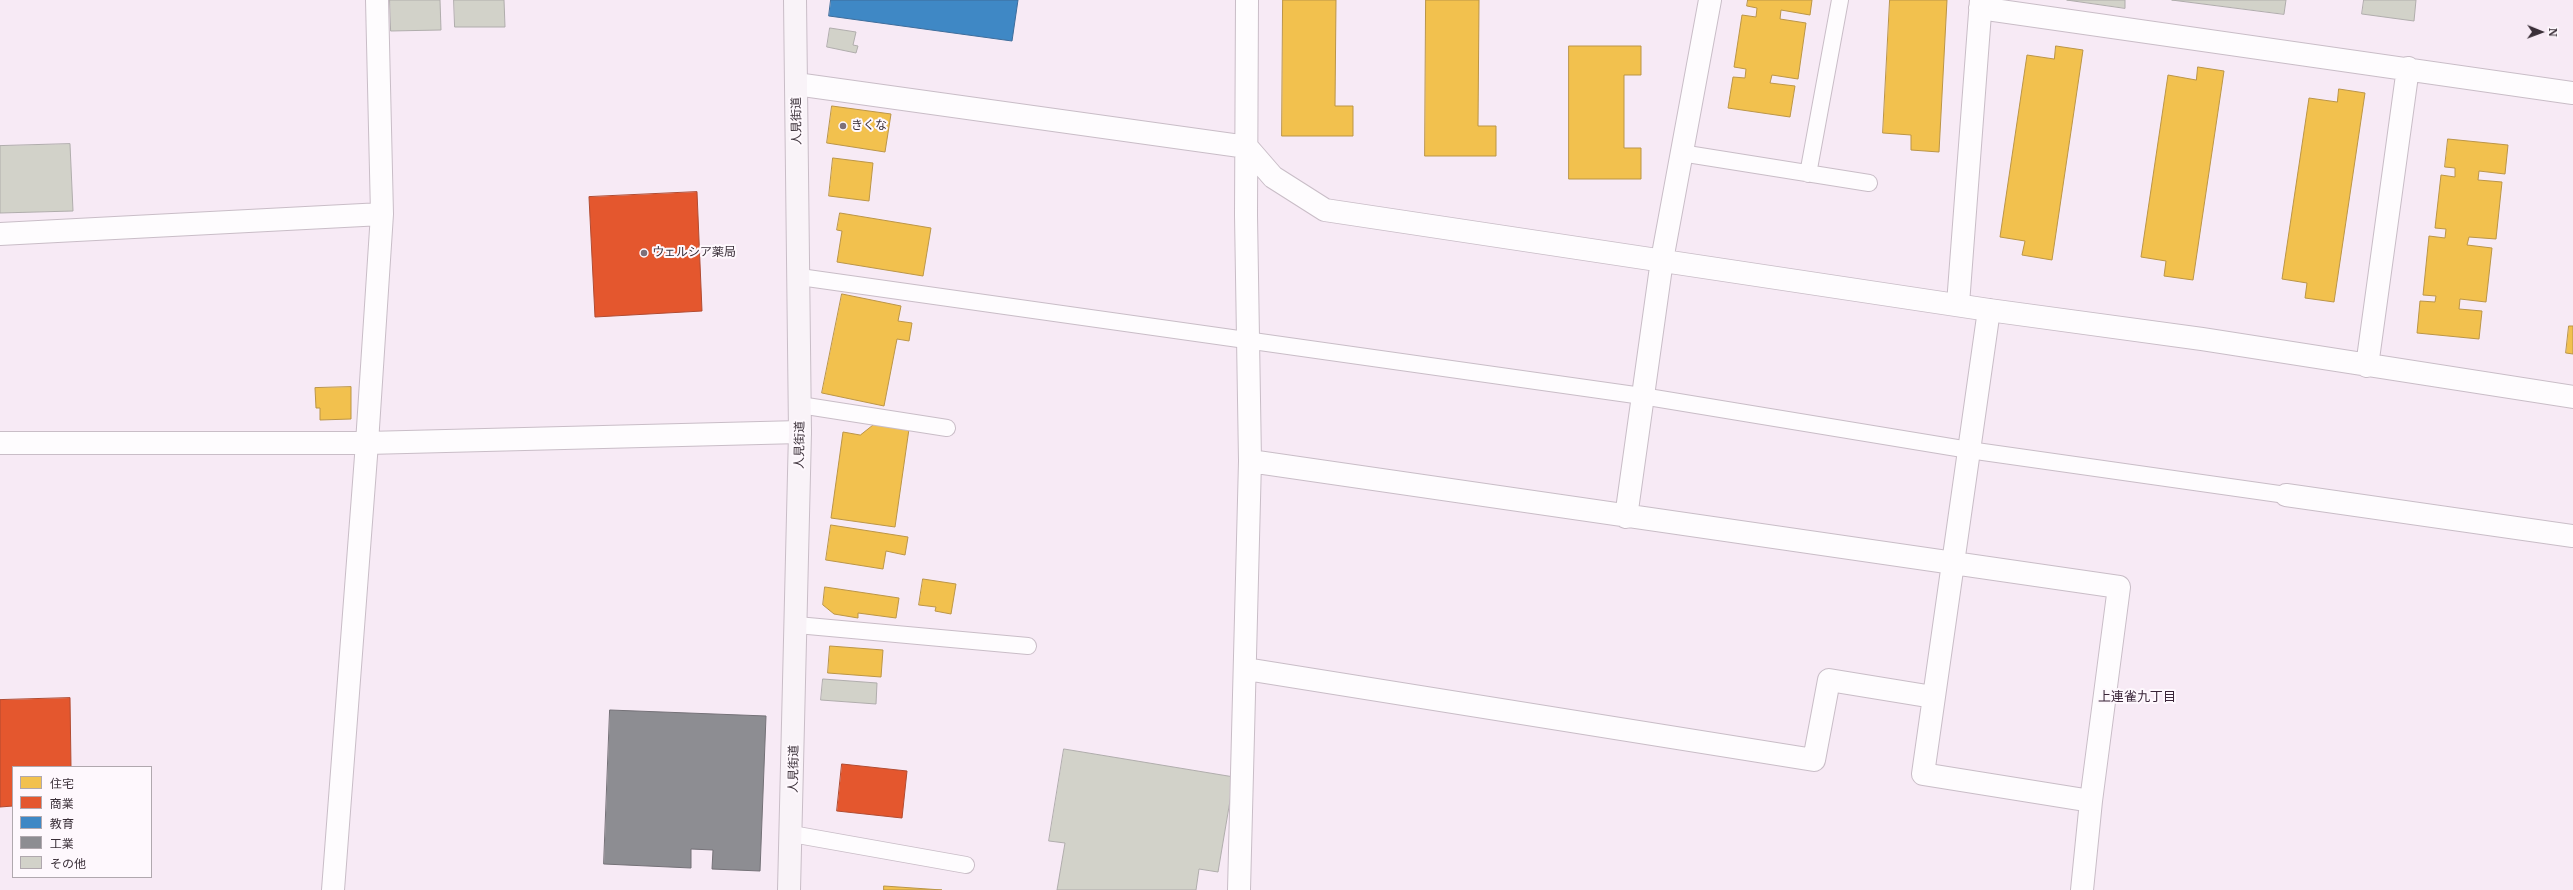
<!DOCTYPE html>
<html>
<head>
<meta charset="utf-8">
<style>
  body { margin:0 }
  #map { position:relative; width:2573px; height:890px; overflow:hidden; background:#f7eaf5; font-family:Merriweather,"Noto Sans JP",serif }
  canvas { display:block }
  .legend { position:absolute; left:12px; top:766px; width:140px; height:112px; box-sizing:border-box; background:#fef8fd; border:1px solid #b0a8ae; margin:0; padding:5px 7px; list-style:none; font-size:12px; color:#3a2f38 }
  .legend li { display:flex; align-items:center; gap:8px; height:20px }
  .legend b { width:20px; border:1px solid #b0a8ae }
  .north { position:absolute; left:2521px; top:12px; width:40px; height:40px; -webkit-text-stroke:3px #fef8fd; paint-order:stroke; rotate:91deg; font-size:11px; font-weight:700; line-height:16px; text-align:center; color:#3a2f38 }
  .north::after { content:''; display:block; margin:auto; width:14px; height:18px; background:#3a2f38; clip-path:polygon(50% 0,100% 100%,50% 72%,0 100%) }
</style>
</head>
<body>
<div id="map">
<canvas width="2573" height="890"></canvas>
<ul class="legend">
<li><b style="height:11px;background:#f2c14e"></b>住宅</li>
<li><b style="height:11px;background:#e4572e"></b>商業</li>
<li><b style="height:11px;background:#3f88c5"></b>教育</li>
<li><b style="height:11px;background:#8d8d92"></b>工業</li>
<li><b style="height:11px;background:#d2d2c9"></b>その他</li>
</ul>
<div class="north">N</div>
</div>
<script>
const g = document.querySelector('canvas').getContext('2d');
g.lineJoin = 'round';
function fill(path, color) {
  g.fillStyle = color;
  g.fill(path, 'evenodd');
}
function strokePath(path, color, width, dash) {
  g.strokeStyle = color;
  g.lineWidth = width;
  g.lineCap = dash ? 'butt' : 'round';
  g.setLineDash(dash || []);
  g.stroke(path);
}
function drawText(font, color, halo, rows, align = 'center') {
  g.font = font + ' Merriweather,"Noto Sans JP",serif';
  g.lineWidth = 4;
  g.setLineDash([]);
  g.textBaseline = 'middle';
  g.strokeStyle = halo;
  g.fillStyle = color;
  for (const [text, x, y, turn = 0] of rows) {
    g.save();
    g.translate(x, y);
    g.rotate((+turn || 0) * Math.PI / 180);
    g.textAlign = isNaN(turn) ? turn : align;
    if (halo) g.strokeText(text, 0, 0);
    g.fillText(text, 0, 0);
    g.restore();
  }
}
const homes = new Path2D(`
  M 1283,0 L 1336,0 L 1335,106 L 1353,106 L 1353,136 L 1282,136 Z
  M 1426,0 L 1479,0 L 1478,126 L 1496,126 L 1496,156 L 1425,156 Z
  M 1748,0 L 1812,0 L 1810,15 L 1781,10 L 1780,19 L 1806,23 L 1798,79 L 1772,75 L 1770,83 L 1795,86 L 1790,117 L 1728,108 L 1733,77 L 1745,78 L 1746,69 L 1734,67 L 1742,15 L 1756,17 L 1757,8 L 1747,6 Z
  M 1890,0 L 1947,0 L 1939,152 L 1911,150 L 1911,135 L 1883,133 Z
  M 1569,46 L 1641,46 L 1641,75 L 1624,75 L 1624,148 L 1641,148 L 1641,179 L 1569,179 Z
  M 2056,46 L 2083,50 L 2052,260 L 2022,255 L 2025,241 L 2000,237 L 2027,55 L 2054,59 Z
  M 2198,67 L 2224,71 L 2193,280 L 2164,276 L 2166,261 L 2141,257 L 2168,75 L 2196,80 Z
  M 2339,89 L 2365,93 L 2334,302 L 2305,298 L 2307,283 L 2282,279 L 2309,98 L 2337,102 Z
  M 832,106 L 891,114 L 885,152 L 827,143 Z
  M 2448,139 L 2508,145 L 2505,174 L 2479,171 L 2478,180 L 2502,182 L 2496,239 L 2469,237 L 2467,245 L 2492,248 L 2486,302 L 2460,299 L 2459,309 L 2482,311 L 2479,339 L 2417,333 L 2420,301 L 2435,302 L 2436,296 L 2423,295 L 2429,236 L 2445,238 L 2446,229 L 2435,228 L 2441,175 L 2455,177 L 2455,168 L 2445,167 Z
  M 833,158 L 873,163 L 869,201 L 829,196 Z
  M 840,213 L 931,228 L 923,276 L 837,262 L 842,231 L 837,230 Z
  M 842,294 L 901,306 L 898,321 L 912,323 L 909,341 L 897,339 L 884,406 L 822,393 Z
  M 2569,326 L 2573,326 L 2573,354 L 2566,353 Z
  M 351,387 L 351,419 L 320,420 L 320,408 L 316,408 L 315,388 Z
  M 876,423 L 909,429 L 895,527 L 831,518 L 843,432 L 860,435 Z
  M 831,525 L 908,537 L 905,555 L 886,551 L 883,569 L 826,560 Z
  M 923,579 L 956,584 L 951,614 L 935,611 L 936,607 L 919,605 Z
  M 825,587 L 899,598 L 896,618 L 858,613 L 858,618 L 834,614 L 823,605 Z
  M 830,646 L 883,650 L 881,677 L 828,673 Z
  M 884,886 L 942,890 L 884,890 Z`);
const shops = new Path2D(`
  M 697,192 L 702,311 L 595,317 L 589,197 Z
  M 70,698 L 71,767 L 13,767 L 13,806 L 0,807 L 0,700 Z
  M 842,764 L 907,771 L 902,818 L 837,811 Z`);
const schools = new Path2D(`
  M 831,0 L 1018,0 L 1012,41 L 829,16 Z`);
const industry = new Path2D(`
  M 610,710 L 766,716 L 760,871 L 712,869 L 713,850 L 691,849 L 691,868 L 604,864 Z`);
const building = new Path2D(`
  M 390,0 L 440,0 L 441,30 L 391,31 Z
  M 454,0 L 504,0 L 505,27 L 455,27 Z
  M 2067,0 L 2125,0 L 2125,8 Z
  M 2172,0 L 2286,0 L 2284,14 Z
  M 2364,0 L 2416,0 L 2414,21 L 2362,14 Z
  M 830,28 L 856,32 L 853,45 L 858,46 L 856,53 L 827,47 Z
  M 70,144 L 73,211 L 0,213 L 0,146 Z
  M 823,679 L 877,683 L 876,704 L 821,700 Z
  M 1064,749 L 1234,777 L 1218,872 L 1199,869 L 1196,890 L 1057,890 L 1065,843 L 1049,841 Z`);
const service = new Path2D(`
  M 1681,153 L 1869,183
  M 1808,174 L 1840,0
  M 800,277 L 1642,396 L 1969,450 L 2286,495
  M 800,405 L 947,428
  M 797,625 L 1028,646
  M 792,834 L 966,865`);
const minor = new Path2D(`
  M 1980,8 L 2573,93
  M 796,84 L 1247,147 L 1273,177 L 1325,210 L 1989,310 L 2202,339 L 2573,397
  M 0,234 L 382,214
  M 1958,304 L 1981,0
  M 1989,310 L 1923,774 L 2091,801 L 2082,890
  M 2367,366 L 2408,68
  M 0,443 L 367,443 L 800,432
  M 1250,461 L 2119,587 L 2091,801
  M 2286,495 L 2573,536
  M 1626,517 L 1662,260 L 1710,0
  M 1246,669 L 1814,760 L 1829,680 L 1933,697
  M 333,890 L 367,443 L 382,214 L 377,0
  M 1239,890 L 1250,461 L 1246,215 L 1247,0`);
const secondary = new Path2D(`
  M 789,890 L 800,432 L 795,0`);
const markers = [
  [843,126,4,"#7c707a"],
  [644,253,4,"#7c707a"]
];
const streetNames = [
  ["人見街道",797,121,-91],
  ["人見街道",800,445,-89],
  ["人見街道",794,769,-89]
];
const poiNames = [
  ["きくな",851,126],
  ["ウェルシア薬局",652,253]
];
const neighbourhoodNames = [
  ["上連雀九丁目",2137,697]
];
fill(homes, '#f2c14e');
strokePath(homes, '#bb9547', 1);
fill(shops, '#e4572e');
strokePath(shops, '#b14b31', 1);
fill(schools, '#3f88c5');
strokePath(schools, '#3e6d9b', 1);
fill(industry, '#8d8d92');
strokePath(industry, '#747177', 1);
fill(building, '#d2d2c9');
strokePath(building, '#b0adac', 1);
strokePath(service, '#c9bdc7', 18);
strokePath(minor, '#c9bdc7', 24);
strokePath(secondary, '#c9bdc7', 24);
strokePath(service, '#fefcfe', 16);
strokePath(minor, '#fefcfe', 22);
strokePath(secondary, '#f9f3f8', 22);
for (const [x, y, r, color] of markers) {
  const dot = new Path2D();
  dot.arc(x, y, r, 0, 2 * Math.PI);
  g.fillStyle = color;
  g.fill(dot);
  strokePath(dot, '#fef8fd', 1.5);
}
drawText('12px', '#3a2f38', '#fef8fd', streetNames);
drawText('12px', '#3a2f38', '#fef8fd', poiNames, 'left');
drawText('13px', '#3a2538', '#fef8fd', neighbourhoodNames);
</script>
</body>
</html>
